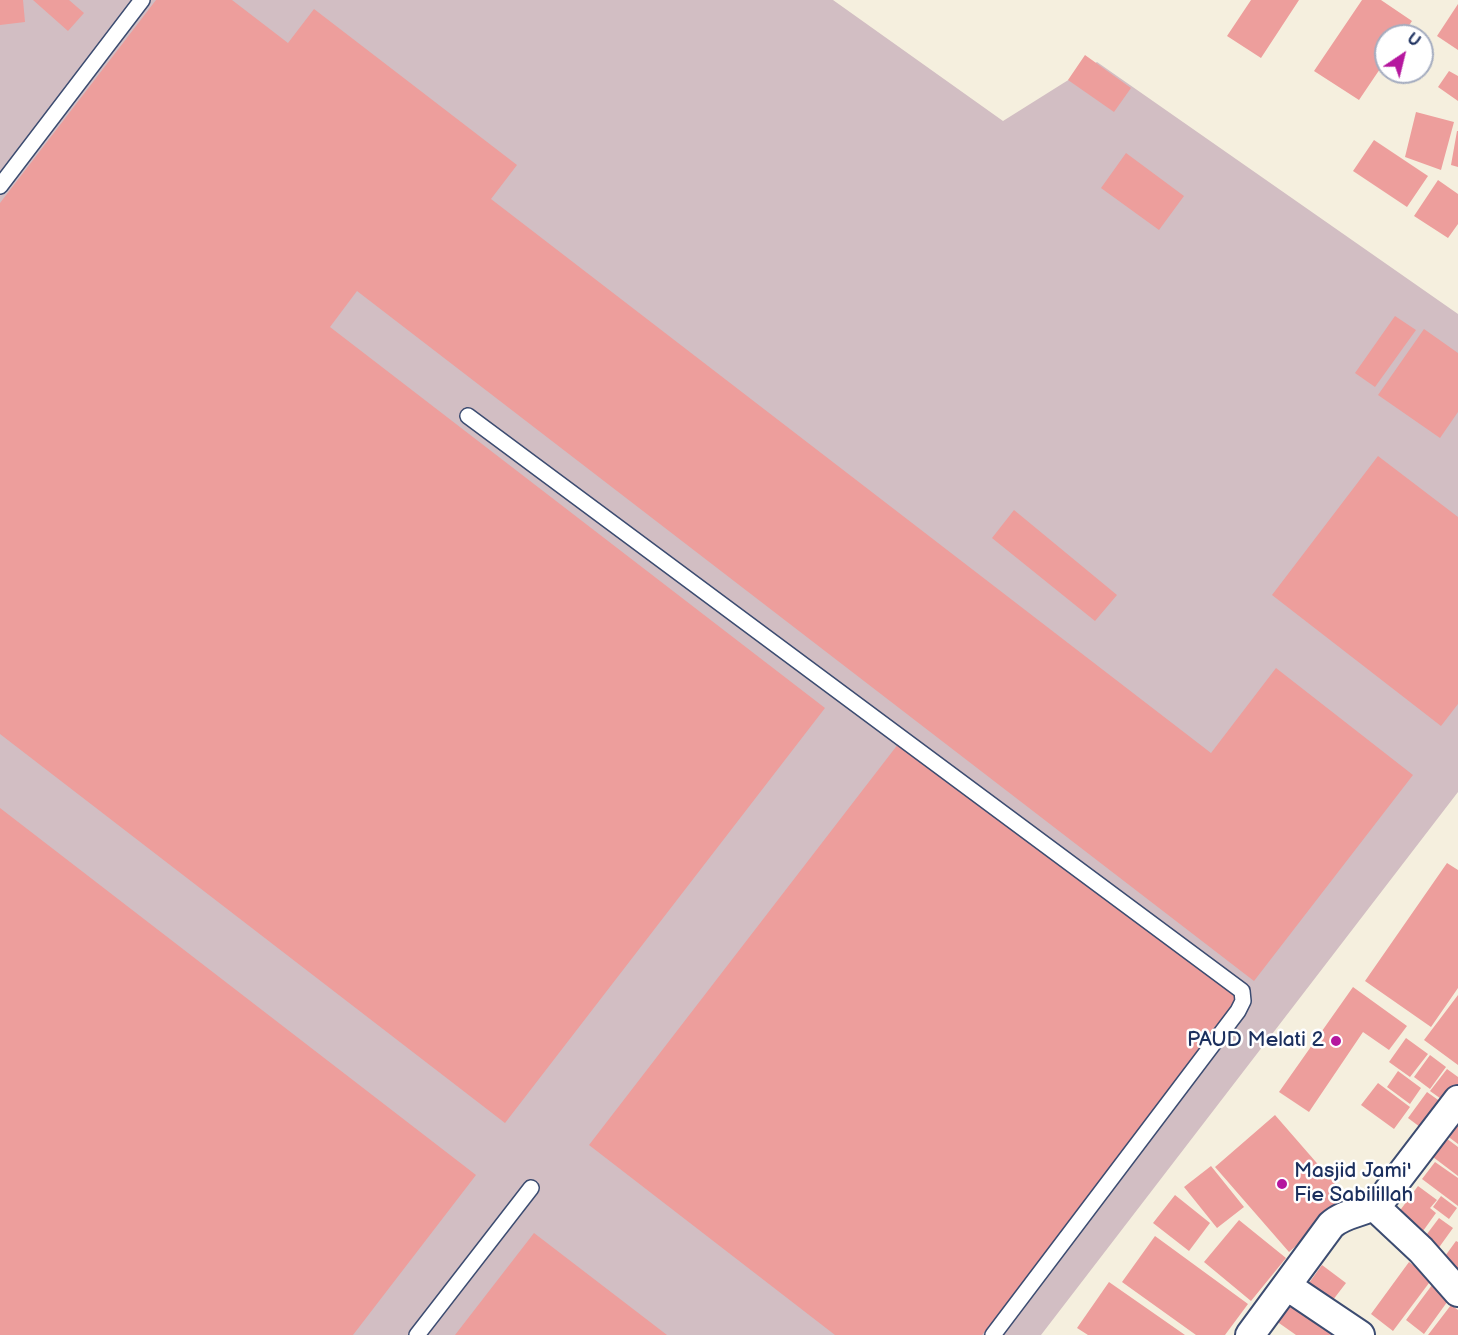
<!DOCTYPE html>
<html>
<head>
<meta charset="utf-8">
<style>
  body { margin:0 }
  #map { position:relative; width:1458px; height:1335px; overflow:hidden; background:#f5efde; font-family:"Balsamiq Sans",sans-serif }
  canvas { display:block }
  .north { position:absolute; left:1374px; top:24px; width:60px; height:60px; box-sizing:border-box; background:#fff; border:2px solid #a4acbf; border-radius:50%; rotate:35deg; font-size:16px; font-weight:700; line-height:24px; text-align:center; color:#1b2f5e }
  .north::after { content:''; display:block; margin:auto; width:21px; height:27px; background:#b5179e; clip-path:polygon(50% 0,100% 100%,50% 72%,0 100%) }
</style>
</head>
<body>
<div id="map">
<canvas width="1458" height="1335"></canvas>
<div class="north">U</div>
</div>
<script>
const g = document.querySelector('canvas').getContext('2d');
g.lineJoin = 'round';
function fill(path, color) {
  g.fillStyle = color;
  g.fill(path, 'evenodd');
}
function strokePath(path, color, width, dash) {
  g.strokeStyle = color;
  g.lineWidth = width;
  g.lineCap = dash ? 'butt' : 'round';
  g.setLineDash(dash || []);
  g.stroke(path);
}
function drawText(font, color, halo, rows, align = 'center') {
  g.font = font + ' "Balsamiq Sans",sans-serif';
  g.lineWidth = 5;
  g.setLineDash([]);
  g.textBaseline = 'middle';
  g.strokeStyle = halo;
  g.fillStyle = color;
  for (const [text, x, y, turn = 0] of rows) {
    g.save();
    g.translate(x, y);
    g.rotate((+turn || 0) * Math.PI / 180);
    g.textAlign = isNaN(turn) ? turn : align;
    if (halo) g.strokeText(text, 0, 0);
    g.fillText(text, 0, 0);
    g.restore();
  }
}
const industrial = new Path2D(`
  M 0,0 L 833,0 L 1003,121 L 1097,62 L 1458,314 L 1458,792 L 1041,1335 L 0,1335 Z`);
const building = new Path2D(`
  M 0,0 L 23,0 L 25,22 L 0,25 Z
  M 33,0 L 69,0 L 84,13 L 68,31 Z
  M 156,0 L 232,0 L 288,43 L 314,9 L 517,165 L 491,199 L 1211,753 L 1276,668 L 1413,775 L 1254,981 L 357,291 L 330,327 L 825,708 L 505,1123 L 0,734 L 0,203 Z
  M 1251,0 L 1299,0 L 1261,58 L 1227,36 Z
  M 1362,0 L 1381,0 L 1412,21 L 1402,36 L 1386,36 L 1386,60 L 1359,100 L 1314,71 Z
  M 1458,4 L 1458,50 L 1437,36 Z
  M 1085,55 L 1131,88 L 1114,112 L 1068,80 Z
  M 1449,71 L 1458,76 L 1458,101 L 1438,87 Z
  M 1416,112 L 1454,122 L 1441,170 L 1405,157 Z
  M 1457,131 L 1458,131 L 1458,167 L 1451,165 Z
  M 1374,140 L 1428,176 L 1407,207 L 1353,171 Z
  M 1126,153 L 1184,196 L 1159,230 L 1101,188 Z
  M 1438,180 L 1458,194 L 1458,224 L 1448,238 L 1414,216 Z
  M 1395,316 L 1416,330 L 1375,387 L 1355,373 Z
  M 1424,329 L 1458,353 L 1458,412 L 1440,438 L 1378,395 Z
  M 1378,456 L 1458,517 L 1458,704 L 1441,726 L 1272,595 Z
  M 1014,510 L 1117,595 L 1095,621 L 992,538 Z
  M 902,739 L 1241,999 L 982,1335 L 835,1335 L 589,1145 Z
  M 0,808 L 476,1175 L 353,1335 L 0,1335 Z
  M 1447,863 L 1458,870 L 1458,988 L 1431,1027 L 1365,981 Z
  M 1353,987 L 1407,1026 L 1389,1050 L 1363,1032 L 1309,1112 L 1279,1092 Z
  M 1458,995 L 1458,1065 L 1424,1040 Z
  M 1406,1038 L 1428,1054 L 1410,1077 L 1389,1062 Z
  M 1430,1055 L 1446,1067 L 1430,1089 L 1414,1077 Z
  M 1447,1069 L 1458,1077 L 1458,1096 L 1451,1106 L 1430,1091 Z
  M 1398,1071 L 1421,1088 L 1410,1104 L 1387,1087 Z
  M 1378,1083 L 1410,1107 L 1394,1129 L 1361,1105 Z
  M 1427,1092 L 1448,1107 L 1428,1133 L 1408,1118 Z
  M 1275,1115 L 1349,1200 L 1289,1252 L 1215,1167 Z
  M 1458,1119 L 1458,1144 L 1446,1135 Z
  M 1446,1138 L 1458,1147 L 1458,1176 L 1433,1157 Z
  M 1435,1162 L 1458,1178 L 1458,1206 L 1422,1179 Z
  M 1211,1166 L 1244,1207 L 1217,1228 L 1184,1187 Z
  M 1418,1186 L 1437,1200 L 1430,1208 L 1436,1213 L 1418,1238 L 1393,1220 Z
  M 1175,1195 L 1210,1223 L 1189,1251 L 1153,1223 Z
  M 1441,1196 L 1457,1208 L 1449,1219 L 1433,1207 Z
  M 1439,1218 L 1453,1228 L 1435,1253 L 1421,1242 Z
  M 1239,1220 L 1286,1258 L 1251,1301 L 1204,1262 Z
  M 534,1233 L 667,1335 L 455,1335 Z
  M 1155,1236 L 1248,1304 L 1225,1335 L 1196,1335 L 1122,1282 Z
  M 1456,1241 L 1458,1242 L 1458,1276 L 1440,1263 Z
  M 1409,1262 L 1432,1279 L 1393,1331 L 1371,1314 Z
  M 1322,1265 L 1346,1283 L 1326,1309 L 1303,1291 Z
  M 1109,1282 L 1185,1335 L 1088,1335 L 1077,1328 Z
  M 1432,1285 L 1450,1298 L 1424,1334 L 1406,1320 Z
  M 1285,1293 L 1343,1335 L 1296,1335 L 1269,1316 Z
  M 1451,1305 L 1458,1310 L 1458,1335 L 1428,1335 Z`);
const service = new Path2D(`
  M 0,186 L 142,0
  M 468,416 L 1242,991 L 1243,1001 L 1238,1011 L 993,1335
  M 417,1335 L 531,1188`);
const minor = new Path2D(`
  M 1374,1206 L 1421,1250 L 1458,1292
  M 1287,1286 L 1360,1335
  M 1250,1335 L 1331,1225 C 1345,1212 1365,1213 1380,1202 L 1458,1100`);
const markers = [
  [1336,1041,6,"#b5179e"],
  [1282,1184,6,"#b5179e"]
];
const poiNames = [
  ["PAUD Melati 2",1324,1041],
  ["Masjid Jami'",1294,1172,"left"],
  ["Fie Sabilillah",1294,1196,"left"]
];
fill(industrial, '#d2bec3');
fill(building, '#ed9e9c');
strokePath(service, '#3c4c71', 18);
strokePath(minor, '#3c4c71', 32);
strokePath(service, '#fff', 15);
strokePath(minor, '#fff', 28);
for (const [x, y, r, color] of markers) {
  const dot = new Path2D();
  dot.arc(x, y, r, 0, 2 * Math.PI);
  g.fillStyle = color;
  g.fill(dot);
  strokePath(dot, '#fff', 2);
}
drawText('21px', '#1b2f5e', '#fff', poiNames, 'right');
</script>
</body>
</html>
